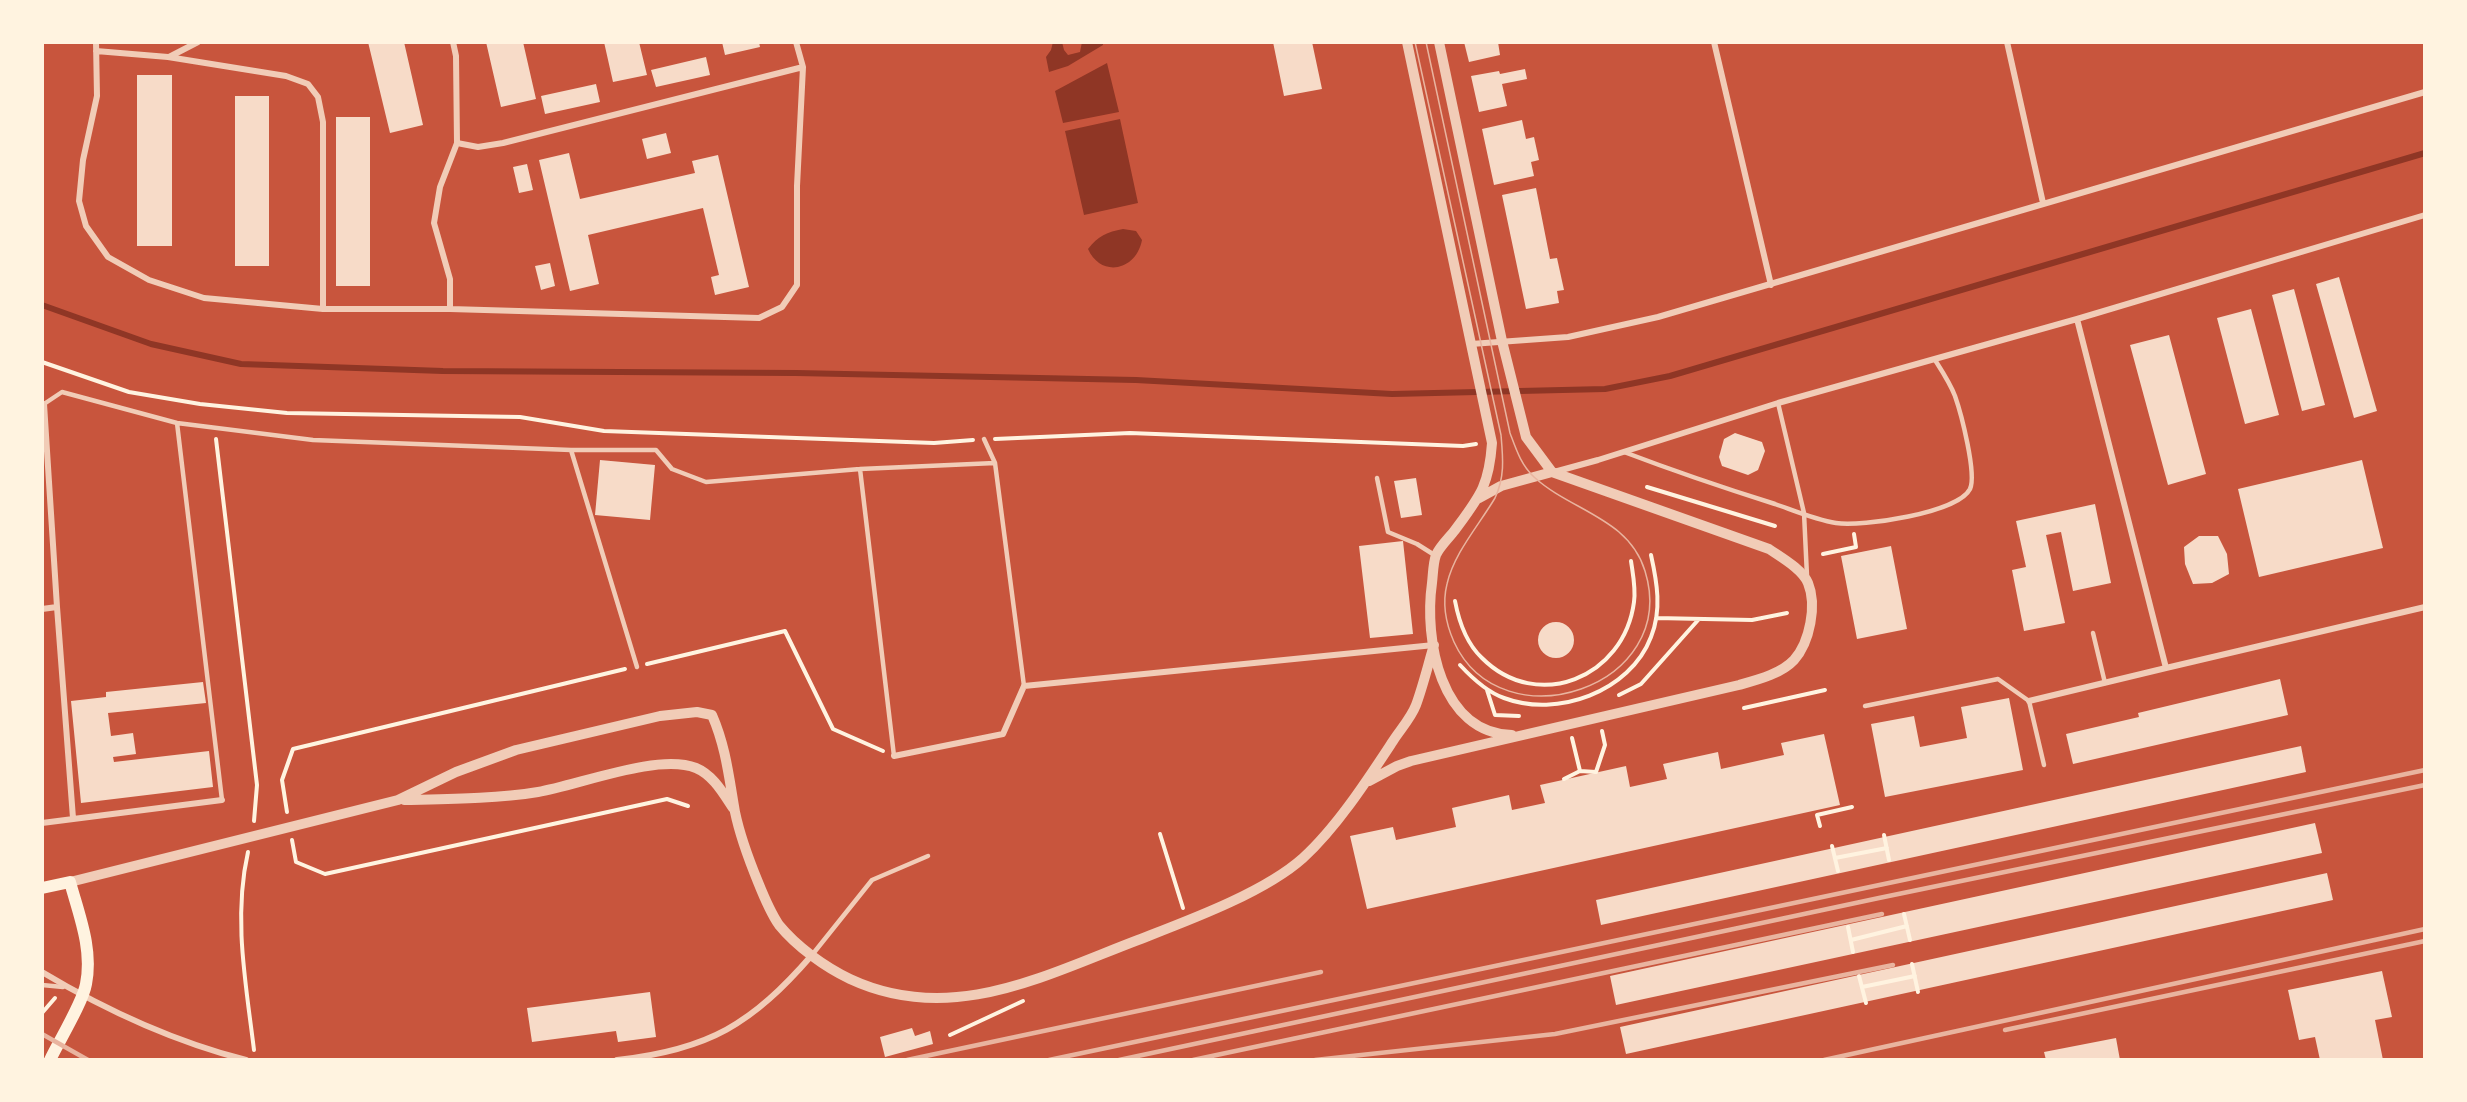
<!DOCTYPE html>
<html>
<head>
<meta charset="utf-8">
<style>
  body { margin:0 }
  #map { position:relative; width:2467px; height:1102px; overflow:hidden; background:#c8553d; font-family:"Golos Text",sans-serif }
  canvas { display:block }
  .frame { position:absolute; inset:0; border:44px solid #fff3e0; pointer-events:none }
</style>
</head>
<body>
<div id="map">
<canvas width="2467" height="1102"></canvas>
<div class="frame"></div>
</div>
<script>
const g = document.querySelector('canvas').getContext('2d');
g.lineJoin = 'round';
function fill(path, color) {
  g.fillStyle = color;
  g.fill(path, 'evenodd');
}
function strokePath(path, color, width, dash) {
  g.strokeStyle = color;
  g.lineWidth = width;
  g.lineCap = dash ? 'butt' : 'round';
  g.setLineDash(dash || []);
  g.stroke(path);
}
const water = new Path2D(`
  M 1053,42 L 1062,42 L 1064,50 L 1068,55 L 1080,52 L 1082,42 L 1103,42 L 1103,45 L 1068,66 L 1049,72 L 1046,57 L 1051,50 Z
  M 1107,63 L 1119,112 L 1063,123 L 1055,91 Z
  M 1120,119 L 1138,203 L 1084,215 L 1065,131 Z
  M 1123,229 L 1136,231 L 1142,240 C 1136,271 1101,278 1088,249 C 1098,236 1107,232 1123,229 Z`);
const stream = new Path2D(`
  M 42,305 L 151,344 L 241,364 L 443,371 L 796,373 L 1136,380 L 1392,394 L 1605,389 L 1670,376 L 2425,153`);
const building = new Path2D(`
  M 368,42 L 404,42 L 423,125 L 390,133 Z
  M 486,42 L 523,42 L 536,99 L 501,107 Z
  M 604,42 L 639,42 L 647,75 L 613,82 Z
  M 722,42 L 759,42 L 760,47 L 725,55 Z
  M 1273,42 L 1312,42 L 1322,89 L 1284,96 Z
  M 1464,42 L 1498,42 L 1500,55 L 1469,62 Z
  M 706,57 L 710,75 L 656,87 L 651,70 Z
  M 1525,69 L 1527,79 L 1502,84 L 1507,106 L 1479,112 L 1471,76 L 1499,71 L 1500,74 Z
  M 137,75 L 172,75 L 172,246 L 137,246 Z
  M 596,84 L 600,102 L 545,114 L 541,96 Z
  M 235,96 L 269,96 L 269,266 L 235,266 Z
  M 336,117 L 370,117 L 370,286 L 336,286 Z
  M 1522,120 L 1526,139 L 1534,137 L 1539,160 L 1531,162 L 1534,176 L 1494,185 L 1482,129 Z
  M 666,133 L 671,153 L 647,159 L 642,139 Z
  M 569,153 L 580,199 L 695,173 L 692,161 L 718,155 L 749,287 L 715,295 L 711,277 L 719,275 L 703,208 L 588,235 L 599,284 L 570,291 L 539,160 Z
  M 527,164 L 533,190 L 519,193 L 513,167 Z
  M 1536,188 L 1550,259 L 1557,258 L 1564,290 L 1557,291 L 1559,303 L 1526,309 L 1502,195 Z
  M 550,263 L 555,286 L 541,290 L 535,266 Z
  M 2339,277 L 2377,411 L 2354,418 L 2316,284 Z
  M 2294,289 L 2325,405 L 2302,411 L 2272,295 Z
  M 2251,309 L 2279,415 L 2245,424 L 2217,318 Z
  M 2169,335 L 2206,474 L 2168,485 L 2130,345 Z
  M 1735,433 L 1762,442 L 1765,451 L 1758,470 L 1748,475 L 1722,466 L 1719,457 L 1724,439 Z
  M 600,460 L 655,465 L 650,520 L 595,515 Z
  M 2362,460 L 2383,548 L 2259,577 L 2238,489 Z
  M 1416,478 L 1422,515 L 1401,518 L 1394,481 Z
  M 2095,504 L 2111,583 L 2073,591 L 2061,532 L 2046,535 L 2065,623 L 2024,631 L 2012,570 L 2026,567 L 2016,521 Z
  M 2199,536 L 2218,536 L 2227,554 L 2229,574 L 2212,583 L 2193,584 L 2185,564 L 2184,547 Z
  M 1403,541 L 1413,634 L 1370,638 L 1359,546 Z
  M 1891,546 L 1907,629 L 1857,639 L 1841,556 Z
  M1538 640a18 18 0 1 1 36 0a18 18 0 1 1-36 0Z
  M 2280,679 L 2288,715 L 2073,764 L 2066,734 L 2139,717 L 2138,713 Z
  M 203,682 L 206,703 L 108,713 L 111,736 L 133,733 L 136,754 L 113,757 L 114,762 L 209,751 L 213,787 L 81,803 L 71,701 L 106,697 L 106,692 Z
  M 2009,698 L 2023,770 L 1885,797 L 1871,724 L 1914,716 L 1920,747 L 1967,738 L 1961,707 Z
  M 1824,734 L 1840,805 L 1367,909 L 1350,836 L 1393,827 L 1396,840 L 1456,827 L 1452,808 L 1509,795 L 1512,810 L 1545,803 L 1540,785 L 1626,766 L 1630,787 L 1667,779 L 1663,764 L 1718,752 L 1721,769 L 1784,755 L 1781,743 Z
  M 2301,746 L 2306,772 L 1601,925 L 1596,900 Z
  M 2315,823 L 2322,853 L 1616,1005 L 1610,976 Z
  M 2327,873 L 2333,900 L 1626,1054 L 1620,1027 Z
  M 2382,971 L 2392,1017 L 2375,1020 L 2383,1060 L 2320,1060 L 2315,1037 L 2299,1040 L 2288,990 Z
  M 650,992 L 656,1037 L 618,1042 L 616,1031 L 532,1042 L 527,1008 Z
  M 912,1028 L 915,1036 L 930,1031 L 933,1044 L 885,1057 L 880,1037 Z
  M 2116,1038 L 2120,1060 L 2046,1060 L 2044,1052 Z`);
const path = new Path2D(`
  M 42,362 L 129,392 L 200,404 L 287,413 L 520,417 L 604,431 L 934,443 L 973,440
  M 216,439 L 257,785 L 254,821
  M 995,439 L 1130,433 L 1463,446 L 1476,444
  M 1647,487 L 1775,526
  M 1823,554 L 1856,547 L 1854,534
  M 1455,601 C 1459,622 1466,643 1482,658 C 1537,713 1624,678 1634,602 C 1636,589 1633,575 1631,561
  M 1656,618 L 1752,620 L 1787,613
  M 647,664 L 785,631 L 833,729 L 883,751
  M 1460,665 C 1472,678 1487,692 1504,698 C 1557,718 1630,692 1651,637 C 1662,610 1657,582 1651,555
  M 1487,690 L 1495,715 L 1519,716
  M 1619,695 L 1641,684 L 1699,619
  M 1744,708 L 1825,690
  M 1572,738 L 1580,771
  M 1564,779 L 1580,771 L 1596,772 L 1605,745 L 1602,731
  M 287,812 L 282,780 L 293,749 L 625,669
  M 1820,826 L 1817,815 L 1852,807
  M 1160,834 L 1183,908
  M 1884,835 L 1889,860
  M 292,840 L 296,862 L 325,874 L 667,799 L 688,806
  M 1832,846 L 1838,871
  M 248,852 C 233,918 246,984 254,1050
  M 1835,858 L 1887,848
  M 1904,914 L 1910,940
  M 1848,927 L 1853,952
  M 1851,940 L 1907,926
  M 1912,964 L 1918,992
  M 1859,976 L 1866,1003
  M 1862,987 L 1915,976
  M 42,1013 L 55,998
  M 950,1035 L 1023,1001`);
const service = new Path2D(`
  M 1778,403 L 1804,513 L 1807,576
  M 44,404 L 62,392 L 177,423 L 313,440 L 571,450 L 656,450 L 672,469 L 706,482 L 860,469 L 995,463
  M 177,423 L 222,800
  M 984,439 L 995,463 L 1024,686
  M 571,450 L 637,667
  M 1624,452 C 1674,471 1724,488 1775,504 C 1795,511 1816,520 1836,523 C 1862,527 1958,513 1970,489 C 1977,474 1961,413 1955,396 C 1950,383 1942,371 1935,360
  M 860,469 L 894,756
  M 1377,478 L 1388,532 L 1417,544 L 1436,556
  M 2093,633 L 2105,683
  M 1865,706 L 1998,679 L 2029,701 L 2044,765
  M 812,955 L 872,880 L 928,856
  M 42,985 L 63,987`);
const minor = new Path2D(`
  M 96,42 L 97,96 L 83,160 L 79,201 L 86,226 L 108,257 L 149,280 L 204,298 L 323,309 L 450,309 L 759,318 L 782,307 L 797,285 L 797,186 L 803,67 L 796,42
  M 1714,42 L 1771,285
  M 2007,42 L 2043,203
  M 96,51 L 168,57 L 286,76 L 308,84 L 318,97 L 323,122 L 323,309
  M 169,57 L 198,42
  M 457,143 L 478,147 L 503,143 L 803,67
  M 450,309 L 450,279 L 434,223 L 440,187 L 457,143 L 456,56 L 453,42
  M 2077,319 L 2166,668 L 2425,607
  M 1471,344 L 1568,337 L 1658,317 L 2425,92
  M 44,404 L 57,607 L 73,818
  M 1554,472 L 1598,460 L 1778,403 L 2077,319 L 2425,215
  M 42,609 L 57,607
  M 2029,701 L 2166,668
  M 894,756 L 1003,734 L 1024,686 L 1434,645
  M 42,823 L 222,800
  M 42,972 C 107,1011 172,1041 246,1060
  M 617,1060 C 709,1050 752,1024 812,955`);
const tertiary = new Path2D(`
  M 1407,42 L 1492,443 C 1489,486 1480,496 1455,530 C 1449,538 1440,546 1436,555 C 1433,563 1433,575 1432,583 C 1424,639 1440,733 1512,735
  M 1439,42 L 1502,341 L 1526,437 L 1552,472
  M 1369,781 L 1397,766 L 1411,761 L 1739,685 C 1757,680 1781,674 1794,660 C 1810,642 1817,605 1808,583 C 1802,569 1782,558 1769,549 L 1552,472 L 1501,486 L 1479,498
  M 404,800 C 449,799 494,799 538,792 C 579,785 658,753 696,768 C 713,775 723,793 733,808
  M 70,882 L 398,800 L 456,772 L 516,750 L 660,716 L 697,712 L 712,715 C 726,747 729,778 735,812 C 740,836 749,860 758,882 C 764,897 770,912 779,925 C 797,947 825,967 850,979 C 951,1026 1043,976 1138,940 C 1187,921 1264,893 1303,858 C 1337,827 1368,779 1393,741 C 1400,730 1411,718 1416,705 C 1423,686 1428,665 1434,645`);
const secondary = new Path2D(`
  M 42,888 L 70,882 C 79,915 93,949 86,984 C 83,1002 59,1041 50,1060`);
const tram = new Path2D(`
  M 1415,42 L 1501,435 C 1503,458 1505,477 1495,498 C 1479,525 1454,553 1447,584 C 1442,604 1446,624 1454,642 C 1502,746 1681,687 1645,571 C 1629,518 1571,511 1534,477 C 1521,465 1516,449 1510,433 L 1426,42`);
const rail = new Path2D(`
  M 2005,1030 L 2425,941
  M 42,1034 L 88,1060
  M 907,1060 L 1321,972
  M 1049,1060 L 2425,770
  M 1119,1060 L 1879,898 L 2425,785
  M 1193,1060 L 1882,914
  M 1315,1060 L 1555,1034 L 1893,965
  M 1824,1060 L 2425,929`);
fill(water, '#8f3625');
strokePath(stream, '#8f3625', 6);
fill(building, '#f7dbc8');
strokePath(path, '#fff3e0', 4);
strokePath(service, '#f1ccb7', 4.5);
strokePath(minor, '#f1ccb7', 6);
strokePath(tertiary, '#f1ccb7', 10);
strokePath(secondary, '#fff3e0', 12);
strokePath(tram, '#e9b49f', 1.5);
strokePath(rail, '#e9b49f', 4.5);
</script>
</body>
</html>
